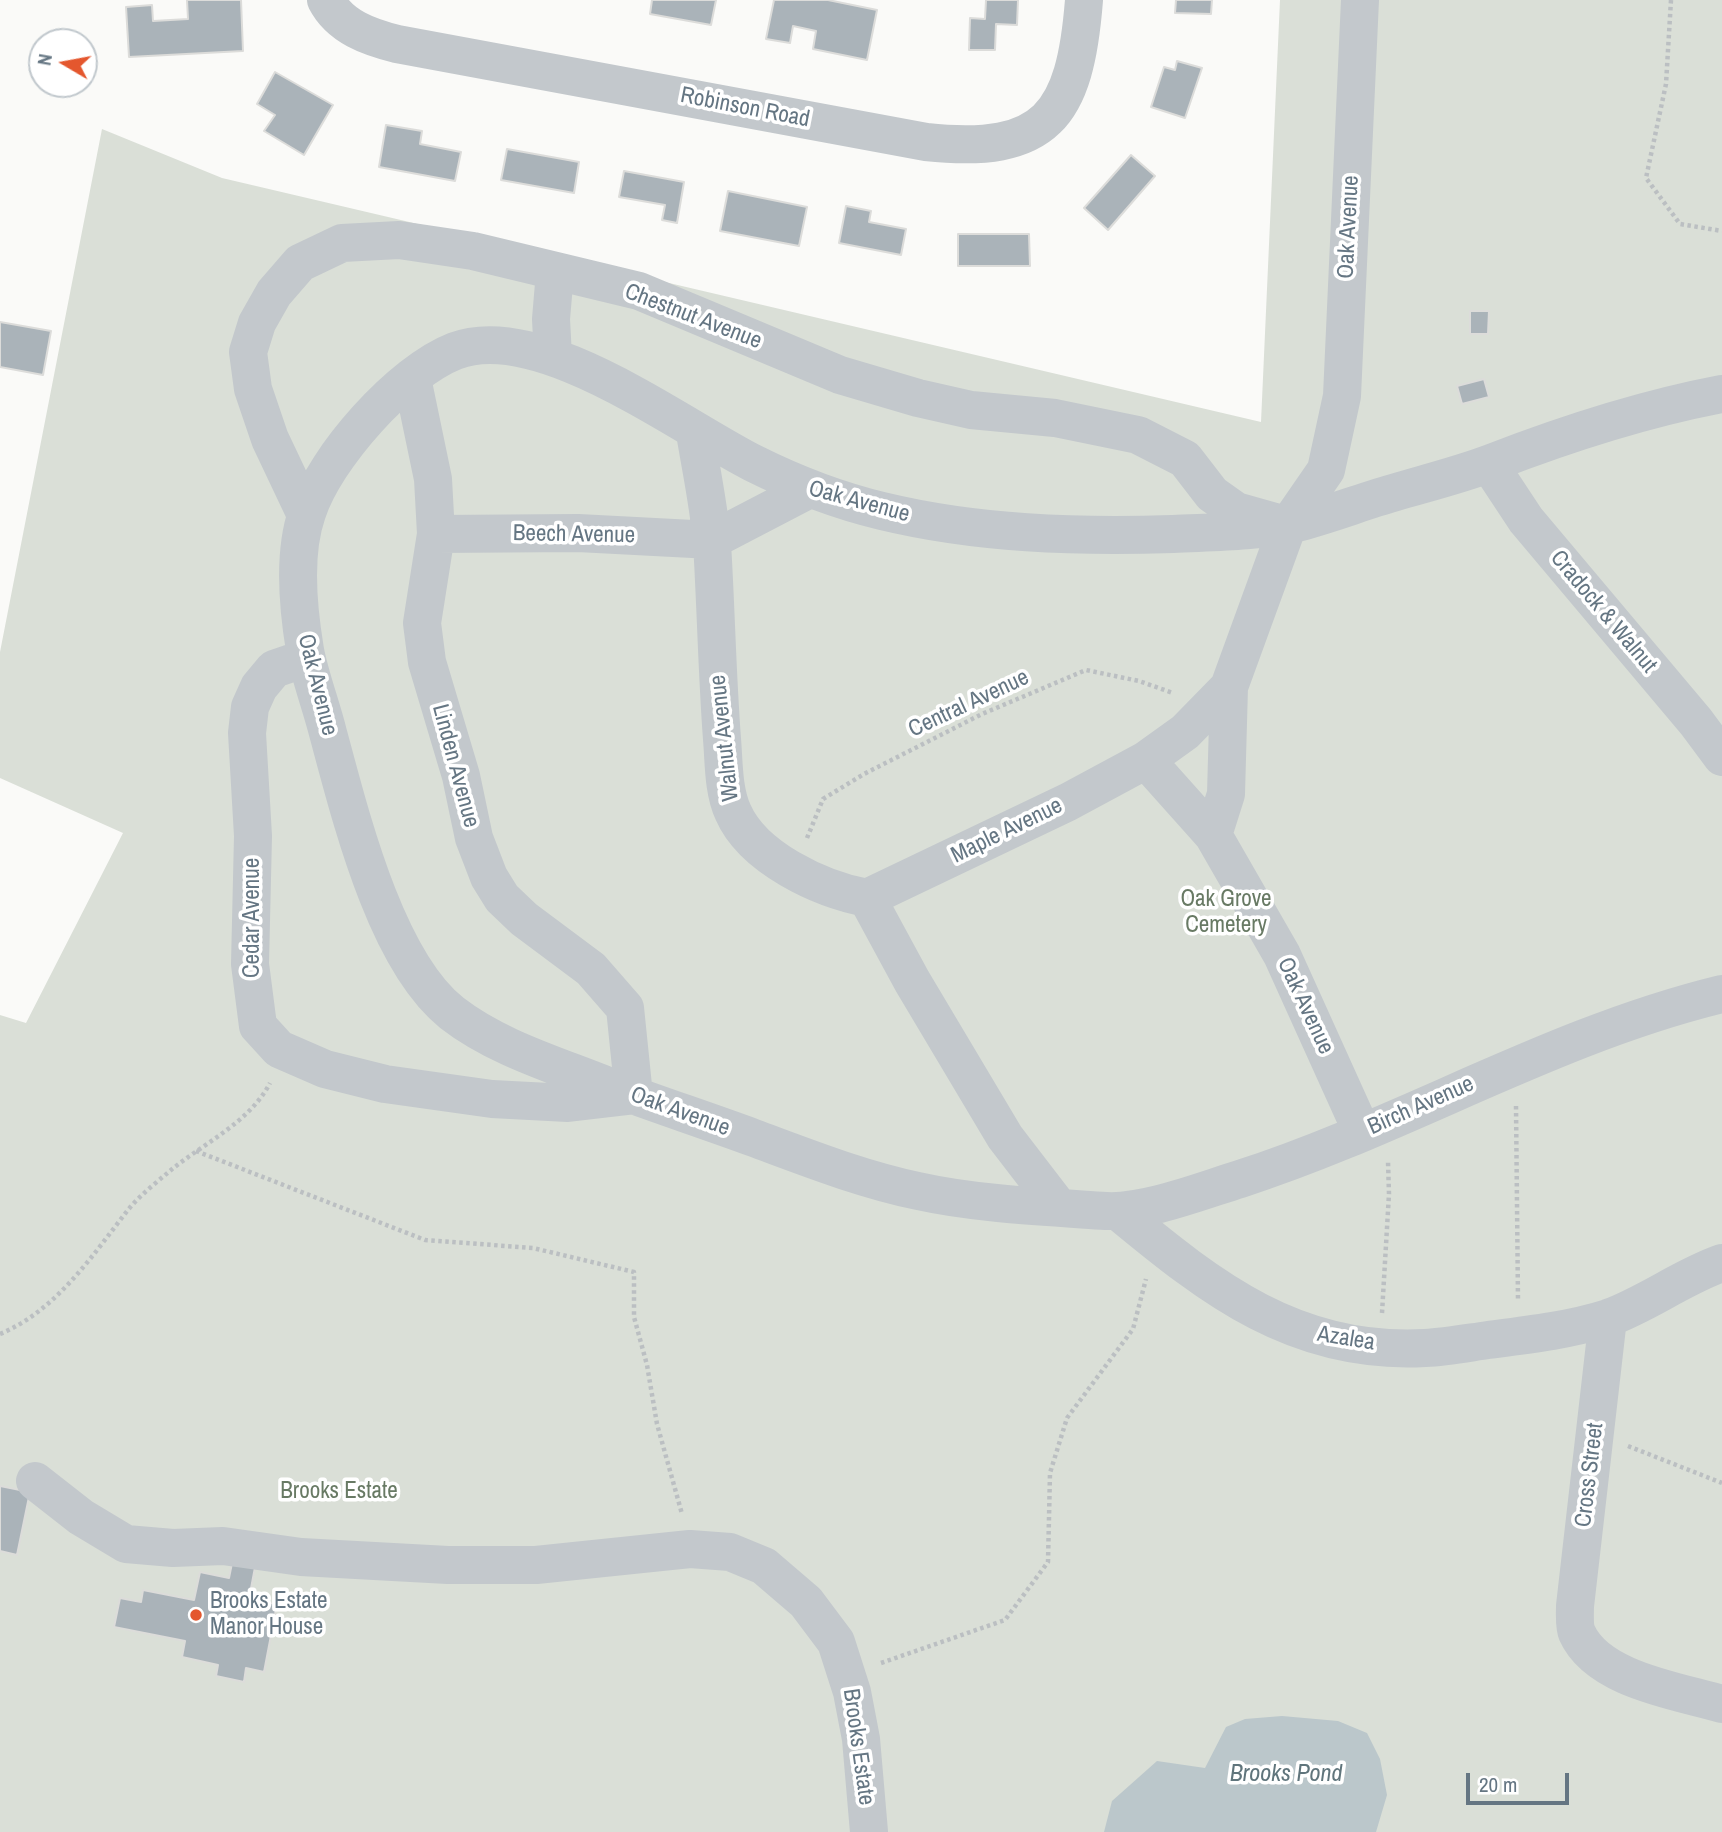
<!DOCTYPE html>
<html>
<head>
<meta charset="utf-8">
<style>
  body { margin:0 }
  #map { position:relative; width:1722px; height:1832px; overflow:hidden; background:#fafaf8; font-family:"Archivo Narrow",sans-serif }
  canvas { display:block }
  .north { position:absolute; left:28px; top:28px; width:70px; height:70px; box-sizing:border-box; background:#fff; border:2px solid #c1c8cd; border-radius:50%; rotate:280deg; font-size:19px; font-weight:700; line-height:28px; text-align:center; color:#657683 }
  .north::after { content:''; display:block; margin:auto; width:24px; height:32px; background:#e4572e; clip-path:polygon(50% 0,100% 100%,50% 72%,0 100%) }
  .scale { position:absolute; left:1466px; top:1773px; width:103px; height:32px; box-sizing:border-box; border:4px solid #657683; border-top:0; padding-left:9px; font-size:21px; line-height:24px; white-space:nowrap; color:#657683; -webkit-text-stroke:5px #fff; paint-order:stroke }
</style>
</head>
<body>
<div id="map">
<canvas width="1722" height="1832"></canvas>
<div class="north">N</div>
<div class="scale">20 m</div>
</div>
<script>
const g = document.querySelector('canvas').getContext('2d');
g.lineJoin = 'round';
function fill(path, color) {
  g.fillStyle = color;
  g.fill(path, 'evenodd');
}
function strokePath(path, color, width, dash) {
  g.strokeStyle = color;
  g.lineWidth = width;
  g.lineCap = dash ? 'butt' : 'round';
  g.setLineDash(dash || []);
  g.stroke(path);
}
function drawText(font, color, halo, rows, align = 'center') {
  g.font = font + ' "Archivo Narrow",sans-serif';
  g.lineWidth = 7;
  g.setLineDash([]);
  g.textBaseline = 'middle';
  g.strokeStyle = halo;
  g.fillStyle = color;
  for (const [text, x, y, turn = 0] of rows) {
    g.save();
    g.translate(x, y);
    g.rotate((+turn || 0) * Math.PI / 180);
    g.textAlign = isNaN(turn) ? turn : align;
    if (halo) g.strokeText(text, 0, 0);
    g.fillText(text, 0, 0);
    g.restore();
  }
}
const green = new Path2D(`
  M 1280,0 L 1722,0 L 1722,1832 L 0,1832 L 0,1015 L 26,1023 L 123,833 L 0,778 L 0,652 L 102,129 L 222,178 L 1261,422 Z`);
const water = new Path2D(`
  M 1282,1716 L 1338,1721 L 1367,1733 L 1380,1759 L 1387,1795 L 1376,1832 L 1104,1832 L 1112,1801 L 1157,1761 L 1205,1768 L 1226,1727 L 1245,1719 Z`);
const building = new Path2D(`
  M 187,0 L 241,0 L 243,51 L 129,57 L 126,7 L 152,5 L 153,21 L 188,19 Z
  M 652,0 L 716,0 L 711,25 L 650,14 Z
  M 774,0 L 828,0 L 877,10 L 867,60 L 813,49 L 816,31 L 793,26 L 790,43 L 766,39 Z
  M 986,0 L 1018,0 L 1017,25 L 996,24 L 995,50 L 969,50 L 970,18 L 985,19 Z
  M 1176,0 L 1212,0 L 1211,14 L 1175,13 Z
  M 1177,61 L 1202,68 L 1185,118 L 1151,107 L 1164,67 L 1175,70 Z
  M 275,72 L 333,105 L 304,155 L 264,131 L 275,115 L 257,104 Z
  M 386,125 L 422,131 L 420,144 L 461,152 L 455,181 L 379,167 Z
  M 507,149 L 579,162 L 574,193 L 501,180 Z
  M 1131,155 L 1155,176 L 1108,230 L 1084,208 Z
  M 624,171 L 684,182 L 677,223 L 662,220 L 665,205 L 619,197 Z
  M 728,191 L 807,207 L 799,246 L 720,231 Z
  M 846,206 L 871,211 L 869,222 L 906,229 L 901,255 L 839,243 Z
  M 958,234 L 1029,234 L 1030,266 L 958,266 Z
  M 1470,311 L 1489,311 L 1488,334 L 1470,334 Z
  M 0,322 L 51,331 L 43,375 L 0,367 Z
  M 1484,379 L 1489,397 L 1462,404 L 1457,386 Z
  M 0,1486 L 30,1492 L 17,1555 L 0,1551 Z
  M 233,1558 L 256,1562 L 249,1599 L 277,1604 L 264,1672 L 246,1668 L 244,1682 L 216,1676 L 218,1665 L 182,1657 L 185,1641 L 114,1627 L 120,1598 L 141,1602 L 143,1590 L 194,1600 L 200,1572 L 229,1578 Z`);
const path = new Path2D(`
  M 1671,0 L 1666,84 L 1646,178 L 1680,224 L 1722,231
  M 807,838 L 823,799 L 864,774 L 982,714 L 1086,670 L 1139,681 L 1173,693
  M 1516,1106 L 1518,1301
  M 196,1151 L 425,1240 L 533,1248 L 634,1272 L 634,1317 L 647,1365 L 657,1424 L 682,1514
  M 1382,1313 L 1389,1194 L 1388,1161
  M 0,1334 C 57,1310 91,1257 128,1210 C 140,1195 157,1182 171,1170 C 204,1143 250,1122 270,1083
  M 1628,1446 L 1722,1483
  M 881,1663 L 1005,1620 L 1048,1562 L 1050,1473 L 1067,1418 L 1133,1329 L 1146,1279`);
const minor = new Path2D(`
  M 326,0 C 340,27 369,37 397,44 L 926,142 C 1047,155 1075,115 1084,0
  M 553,357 L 551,319 L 555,272
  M 412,378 L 433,479 L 436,534 L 422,623 L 427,662 L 461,776 L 474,838 L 489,877 L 502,898 L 524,919 L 591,969 L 625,1008 L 634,1096
  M 1722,394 C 1643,409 1566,434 1491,463 C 1454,477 1414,486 1376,498 C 1348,507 1321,517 1293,524 C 1255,532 1212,532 1173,534 C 1076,537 977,534 882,511 C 836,500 795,484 753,463 C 678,425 539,319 455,351 C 401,372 325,457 307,513 C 293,553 298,608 305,650 C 310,677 321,705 328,733 C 350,814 385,960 452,1013 C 497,1048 556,1065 608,1086 C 656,1104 705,1120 754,1138 C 808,1158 861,1179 918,1191 C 976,1204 1046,1207 1106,1211 C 1146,1213 1201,1191 1240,1179 C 1404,1126 1553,1035 1722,994
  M 695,433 C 701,469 709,506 712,543 C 716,608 717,673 722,739 C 724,762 723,790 733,812 C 753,858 820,889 867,898 L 912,981 L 1005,1137 L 1058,1206
  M 1489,464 L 1526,520 L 1696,722 L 1722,757
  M 306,515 L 270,439 L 253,389 L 248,352 L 257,323 L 274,293 L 300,263 L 342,243 L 399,240 L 473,251 L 639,291 L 840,375 L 918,398 L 971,410 L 1055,418 L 1138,435 L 1185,459 L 1212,494 L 1236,511 L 1275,522
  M 436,534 L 578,533 L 712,540
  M 712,540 L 808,490
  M 306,658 L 274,669 L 259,687 L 250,707 L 247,733 L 253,836 L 250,964 L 258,1026 L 279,1049 L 325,1069 L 385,1084 L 492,1099 L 568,1103 L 628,1096
  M 1146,760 L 1213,835 L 1282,955 L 1362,1132
  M 1213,835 L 1226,794 L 1229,687 L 1288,525 L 1326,470 L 1342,396 L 1360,0
  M 867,898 L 1068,802 L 1146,760 L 1185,732 L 1229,687
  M 1119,1212 C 1212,1289 1296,1355 1425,1348 C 1446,1347 1467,1343 1488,1340 C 1527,1335 1570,1330 1608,1318 C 1647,1304 1682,1277 1722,1263
  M 1608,1318 L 1575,1606 C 1575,1614 1574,1626 1577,1633 C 1598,1680 1678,1691 1722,1704
  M 35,1481 L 81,1517 L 126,1544 L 173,1548 L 223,1546 L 301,1557 L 448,1565 L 536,1565 L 690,1549 L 730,1552 L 764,1566 L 806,1602 L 836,1642 L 852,1692 L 861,1739 L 869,1832`);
const markers = [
  [196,1615,7,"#e4572e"]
];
const streetNames = [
  ["Robinson Road",745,108,11],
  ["Oak Avenue",1349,227,-87],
  ["Chestnut Avenue",693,317,21],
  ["Oak Avenue",859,502,15],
  ["Beech Avenue",574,535,1],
  ["Cradock & Walnut",1603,612,50],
  ["Oak Avenue",317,685,76],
  ["Central Avenue",969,704,-25],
  ["Walnut Avenue",725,738,-96],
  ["Linden Avenue",455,766,75],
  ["Maple Avenue",1007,831,-26],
  ["Cedar Avenue",253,918,-90],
  ["Oak Avenue",1305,1006,65],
  ["Birch Avenue",1421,1106,-24],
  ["Oak Avenue",680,1112,20],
  ["Azalea",1346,1339,9],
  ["Cross Street",1590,1475,-83],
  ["Brooks Estate",858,1747,82]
];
const parkNames = [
  ["Oak Grove",1226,900],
  ["Cemetery",1226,926],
  ["Brooks Estate",339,1492]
];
const poiNames = [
  ["Brooks Estate",210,1602],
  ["Manor House",210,1628]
];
const waterNames = [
  ["Brooks Pond",1286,1775]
];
fill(green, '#dadfd7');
fill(water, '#bbc7cb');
fill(building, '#aab3b9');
strokePath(building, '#dcdcda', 2);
strokePath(path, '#bbbfc2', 4.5, [3.5, 3.5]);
strokePath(minor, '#c3c8cc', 38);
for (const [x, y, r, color] of markers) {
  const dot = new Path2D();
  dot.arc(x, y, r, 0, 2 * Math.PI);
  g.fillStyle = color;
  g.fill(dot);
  strokePath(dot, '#fff', 2.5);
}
drawText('23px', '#657683', '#fff', streetNames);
drawText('23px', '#687a64', '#fff', parkNames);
drawText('23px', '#657683', '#fff', poiNames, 'left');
drawText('italic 24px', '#60757c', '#fff', waterNames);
</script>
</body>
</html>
